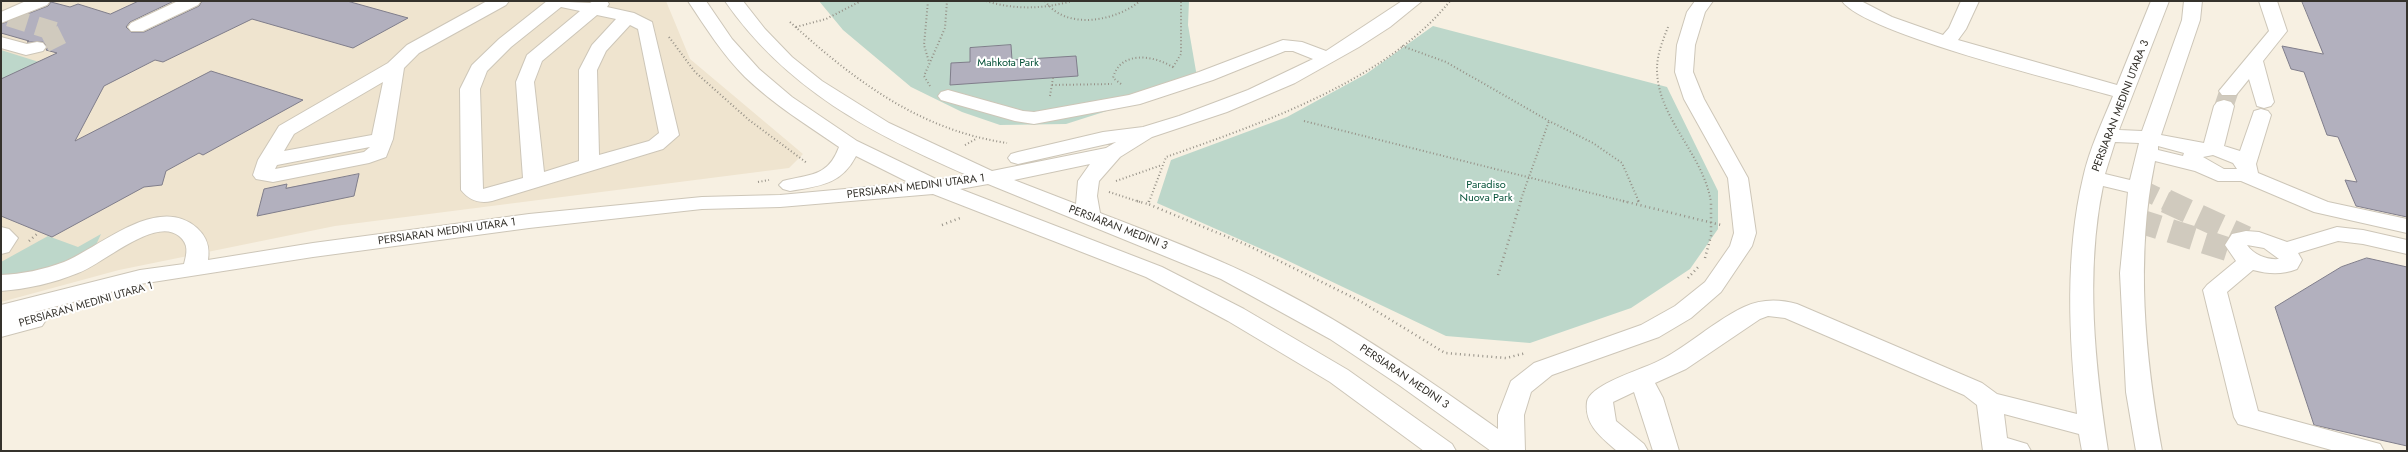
<!DOCTYPE html>
<html>
<head>
<meta charset="utf-8">
<style>
  body { margin:0 }
  #map { position:relative; width:2408px; height:452px; overflow:hidden; background:#f7f0e2; font-family:Jost,sans-serif }
  canvas { display:block }
  .frame { position:absolute; inset:0; border:2px solid #35322c; pointer-events:none }
</style>
</head>
<body>
<div id="map">
<canvas width="2408" height="452"></canvas>
<div class="frame"></div>
</div>
<script>
const g = document.querySelector('canvas').getContext('2d');
g.lineJoin = 'round';
function fill(path, color) {
  g.fillStyle = color;
  g.fill(path, 'evenodd');
}
function strokePath(path, color, width, dash) {
  g.strokeStyle = color;
  g.lineWidth = width;
  g.lineCap = dash ? 'butt' : 'round';
  g.setLineDash(dash || []);
  g.stroke(path);
}
function drawText(font, color, halo, rows, align = 'center') {
  g.font = font + ' Jost,sans-serif';
  g.lineWidth = 4;
  g.setLineDash([]);
  g.textBaseline = 'middle';
  g.strokeStyle = halo;
  g.fillStyle = color;
  for (const [text, x, y, turn = 0] of rows) {
    g.save();
    g.translate(x, y);
    g.rotate((+turn || 0) * Math.PI / 180);
    g.textAlign = isNaN(turn) ? turn : align;
    if (halo) g.strokeText(text, 0, 0);
    g.fillText(text, 0, 0);
    g.restore();
  }
}
const built = new Path2D(`
  M 1,1 L 666,1 L 690,59 L 803,154 L 789,168 L 335,226 L 119,270 L 1,302 Z`);
const green = new Path2D(`
  M 819,1 L 1189,1 L 1188,25 L 1197,77 L 1135,102 L 1066,124 L 1000,125 L 962,112 L 911,87 L 843,30 Z
  M 1433,26 L 1667,87 L 1718,191 L 1718,229 L 1690,269 L 1631,308 L 1530,343 L 1446,336 L 1282,258 L 1157,203 L 1171,160 L 1287,117 L 1366,74 Z
  M 1,50 L 39,62 L 1,79 Z
  M 101,234 L 96,245 C 68,262 34,276 1,275 L 1,262 L 48,236 L 78,247 Z`);
const building = new Path2D(`
  M 139,1 L 174,1 L 130,22 L 126,27 L 131,32 L 144,32 L 199,6 L 202,1 L 347,1 L 408,18 L 353,48 L 252,19 L 163,62 L 155,60 L 104,86 L 75,141 L 211,71 L 303,100 L 203,155 L 199,153 L 166,171 L 162,185 L 144,187 L 52,237 L 1,216 L 1,79 L 57,53 L 46,50 L 48,47 L 43,42 L 27,42 L 29,41 L 1,33 L 1,24 L 48,6 L 51,2 L 70,7 L 78,4 L 110,14 Z
  M 2302,1 L 2407,1 L 2407,217 L 2356,206 L 2345,180 L 2357,182 L 2338,137 L 2327,135 L 2304,72 L 2291,69 L 2282,46 L 2323,54 Z
  M 1011,45 L 1012,60 L 1076,56 L 1078,76 L 950,85 L 951,63 L 970,62 L 970,48 Z
  M 359,174 L 354,196 L 257,216 L 264,189 L 287,184 L 286,188 Z
  M 2367,258 L 2407,267 L 2407,446 L 2314,425 L 2275,307 L 2341,267 Z`);
const minorTunnelFar1 = new Path2D(`
  M 9,17 L 63,34 L 37,47
  M 2224,106 L 2229,91
  M 2139,188 L 2168,202`);
const minorTunnel = new Path2D(`
  M 2166,201 L 2246,238
  M 2136,220 L 2243,254`);
const pathFar1 = new Path2D(`
  M 928,1 L 924,45 L 929,62
  M 986,1 C 1015,10 1043,9 1072,1
  M 1045,1 C 1066,31 1116,21 1140,1
  M 790,22 C 854,80 919,130 1007,143
  M 796,27 L 826,19 L 861,1
  M 1668,27 C 1663,40 1657,54 1657,69 C 1657,118 1703,153 1711,202
  M 669,37 L 695,72 L 749,120 L 807,163
  M 1402,46 L 1446,62 L 1549,121 L 1593,143 L 1622,163 L 1639,202
  M 1173,67 L 1181,54 L 1181,1
  M 1121,84 L 1113,78 C 1120,50 1155,55 1174,68
  M 1052,85 L 1112,84
  M 930,86 L 924,76 L 945,28 L 947,1
  M 1050,96 L 1053,78
  M 1304,121 L 1627,202
  M 965,145 L 976,139
  M 1116,181 L 1162,165
  M 758,182 L 769,180
  M 1109,192 L 1140,202
  M 1149,202 L 1166,157 C 1260,124 1386,81 1450,1
  M 1520,202 L 1549,121`);
const path = new Path2D(`
  M 1137,201 L 1148,204
  M 1149,201 L 1148,204 L 1247,245 L 1360,301 L 1445,353 L 1506,358 L 1526,353
  M 1623,201 L 1721,225
  M 1638,201 L 1640,205
  M 942,225 L 960,218
  M 29,241 L 39,232
  M 1705,258 L 1711,236 L 1711,201
  M 1498,275 L 1521,201
  M 1688,278 L 1700,265`);
const minor = new Path2D(`
  M 26,1 L 50,1 L 47,5 L 1,23 L 1,12 Z
  M 178,1 L 201,1 L 198,5 L 143,31 L 131,31 L 128,27 L 131,23 Z
  M 487,1 L 509,1 L 506,5 L 419,53 L 404,68 L 393,139 L 386,157 L 369,163 L 273,182 L 256,179 L 253,175 L 258,160 L 279,126 L 388,63 L 407,45 ZM 383,82 L 372,135 L 284,151 L 294,134 ZM 370,147 L 364,152 L 275,169 L 277,165 Z
  M 547,1 L 590,3 L 593,1 L 607,1 L 609,4 L 607,7 L 634,13 L 652,22 L 679,135 L 663,149 L 492,201 C 479,204 469,200 461,190 L 460,89 L 472,65 L 499,39 ZM 561,7 L 580,11 L 527,55 L 516,82 L 523,178 L 483,189 L 480,89 L 487,71 L 511,47 ZM 597,15 L 616,19 L 592,45 L 579,70 L 579,161 L 544,172 L 534,82 L 542,61 ZM 630,25 L 638,29 L 659,133 L 649,141 L 599,155 L 597,70 L 606,51 Z
  M 688,1 L 706,1 L 732,39 L 759,69 L 792,97 L 857,141 L 938,180 L 967,175 C 872,134 786,89 725,1 L 743,1 L 765,29 L 792,57 L 822,81 L 889,123 L 992,171 L 1106,148 L 1116,142 L 1018,164 L 1011,162 L 1008,158 L 1011,154 L 1018,152 L 1103,132 L 1143,127 L 1179,116 L 1248,90 L 1313,59 L 1293,51 L 1285,51 L 1213,80 L 1140,104 L 1034,124 L 1015,121 L 941,100 L 938,96 L 941,92 L 948,90 L 1023,111 L 1034,112 L 1129,95 L 1199,72 L 1283,40 L 1302,42 L 1326,51 L 1402,1 L 1422,1 L 1390,27 L 1359,47 L 1295,83 L 1227,112 L 1152,137 L 1120,157 L 1099,181 L 1097,196 L 1100,213 C 1159,236 1219,258 1276,288 C 1354,328 1426,378 1498,429 L 1498,415 L 1511,381 L 1534,363 L 1641,325 L 1675,306 L 1705,282 L 1730,246 L 1734,233 L 1728,178 L 1684,99 L 1675,72 L 1677,45 L 1687,12 L 1695,1 L 1713,1 L 1705,12 L 1695,45 L 1693,72 L 1704,99 L 1748,178 L 1756,233 L 1752,246 L 1721,292 L 1691,318 L 1659,337 L 1552,375 L 1531,392 L 1524,415 L 1525,451 L 1491,451 L 1399,385 L 1330,339 L 1221,279 L 988,184 L 960,189 L 1162,267 L 1244,309 L 1348,370 L 1452,444 L 1456,451 L 1424,451 L 1330,382 L 1228,321 L 1146,277 L 933,194 L 780,207 L 702,209 L 529,228 L 313,257 L 140,284 L 35,312 L 42,314 L 46,320 L 42,326 L 1,337 L 1,305 L 140,270 L 184,264 C 187,253 189,244 179,236 C 155,216 103,264 78,273 C 54,283 27,289 1,291 L 1,275 C 22,274 43,270 64,262 C 99,248 158,193 197,228 C 207,237 210,247 208,260 L 313,243 L 529,214 L 702,197 L 780,195 L 910,183 L 856,156 C 841,185 819,186 790,191 L 783,189 L 779,185 L 783,181 C 810,174 828,177 839,147 C 807,125 773,104 745,77 C 723,55 706,28 688,1 ZM 1090,164 L 1078,181 L 1076,204 L 1014,180 Z
  M 1842,1 L 1861,1 L 1892,17 L 1943,35 L 1949,28 L 1961,1 L 1979,1 L 1966,29 L 1958,40 L 2117,85 L 2151,1 L 2169,1 L 2119,130 L 2142,131 L 2182,20 L 2184,1 L 2202,1 L 2200,20 L 2161,135 L 2204,143 L 2214,106 L 2217,102 L 2224,100 L 2231,102 L 2234,106 L 2224,146 L 2240,151 L 2254,111 L 2261,109 L 2268,111 L 2271,115 L 2256,164 L 2258,173 L 2328,202 L 2407,219 L 2407,233 L 2314,212 L 2241,181 L 2218,181 L 2195,171 L 2155,161 C 2135,257 2145,356 2162,451 L 2136,451 L 2126,392 L 2120,273 L 2128,192 L 2103,186 C 2085,273 2095,365 2108,451 L 2082,451 L 2079,434 L 2004,414 L 2007,438 L 2027,444 L 2031,451 L 1983,451 L 1977,405 L 1964,395 L 1785,318 L 1768,316 L 1760,319 L 1686,369 L 1655,383 L 1663,398 L 1679,451 L 1653,451 L 1634,392 L 1613,402 L 1616,421 L 1644,444 L 1648,451 L 1617,451 C 1602,438 1584,425 1587,402 C 1589,387 1630,373 1642,368 C 1680,355 1708,324 1744,307 C 1761,299 1779,299 1797,304 L 1982,383 L 1997,394 L 2077,414 C 2069,336 2065,254 2083,178 C 2089,150 2102,123 2113,96 C 2065,82 1865,34 1842,1 ZM 2115,142 L 2139,143 L 2130,180 L 2105,174 ZM 2158,146 L 2184,153 L 2183,156 L 2158,150 ZM 2213,155 L 2233,163 L 2237,169 L 2224,169 L 2203,157 Z
  M 2259,1 L 2277,1 L 2287,31 L 2263,61 L 2274,102 L 2271,106 L 2264,108 L 2257,106 L 2249,79 L 2236,95 L 2222,95 L 2219,91 L 2269,31 Z
  M 1,37 L 27,44 L 37,42 L 43,43 L 46,47 L 43,51 L 26,55 L 1,48 Z
  M 1,227 L 9,229 L 18,238 L 9,252 L 1,254 Z
  M 2337,227 L 2363,230 L 2407,240 L 2407,254 L 2363,244 L 2338,241 L 2298,253 L 2302,260 L 2297,269 C 2281,275 2269,274 2253,270 L 2227,292 L 2258,411 L 2380,444 L 2384,451 L 2335,451 L 2238,424 L 2234,417 L 2203,290 L 2207,285 L 2236,261 L 2225,245 L 2232,234 L 2246,231 L 2259,232 L 2287,242 ZM 2247,245 L 2264,248 L 2279,259 C 2267,260 2254,255 2247,245 Z`);
const parkNames = [
  ["Mahkota Park",1008,63],
  ["Paradiso",1486,185],
  ["Nuova Park",1486,198]
];
const streetNames = [
  ["PERSIARAN MEDINI UTARA 3",2121,106,-69],
  ["PERSIARAN MEDINI UTARA 1",916,187,-7],
  ["PERSIARAN MEDINI 3",1118,228,21],
  ["PERSIARAN MEDINI UTARA 1",447,232,-8],
  ["PERSIARAN MEDINI UTARA 1",86,305,-16],
  ["PERSIARAN MEDINI 3",1404,377,34]
];
fill(built, '#efe4cf');
fill(green, '#bdd7ca');
fill(building, '#b2b0be');
strokePath(building, '#807e8b', 1);
strokePath(minorTunnelFar1, '#d0cabe', 19, [19, 10]);
strokePath(minorTunnel, '#d0cabe', 24, [24, 12]);
strokePath(minor, '#cdc6b8', 2);
strokePath(pathFar1, '#969187', 2, [1, 2.5]);
strokePath(path, '#969187', 2.5, [1, 3.5]);
fill(minor, '#fff');
drawText('11px', '#07533a', '#fff', parkNames);
drawText('11px', '#35322c', '#fff', streetNames);
</script>
</body>
</html>
